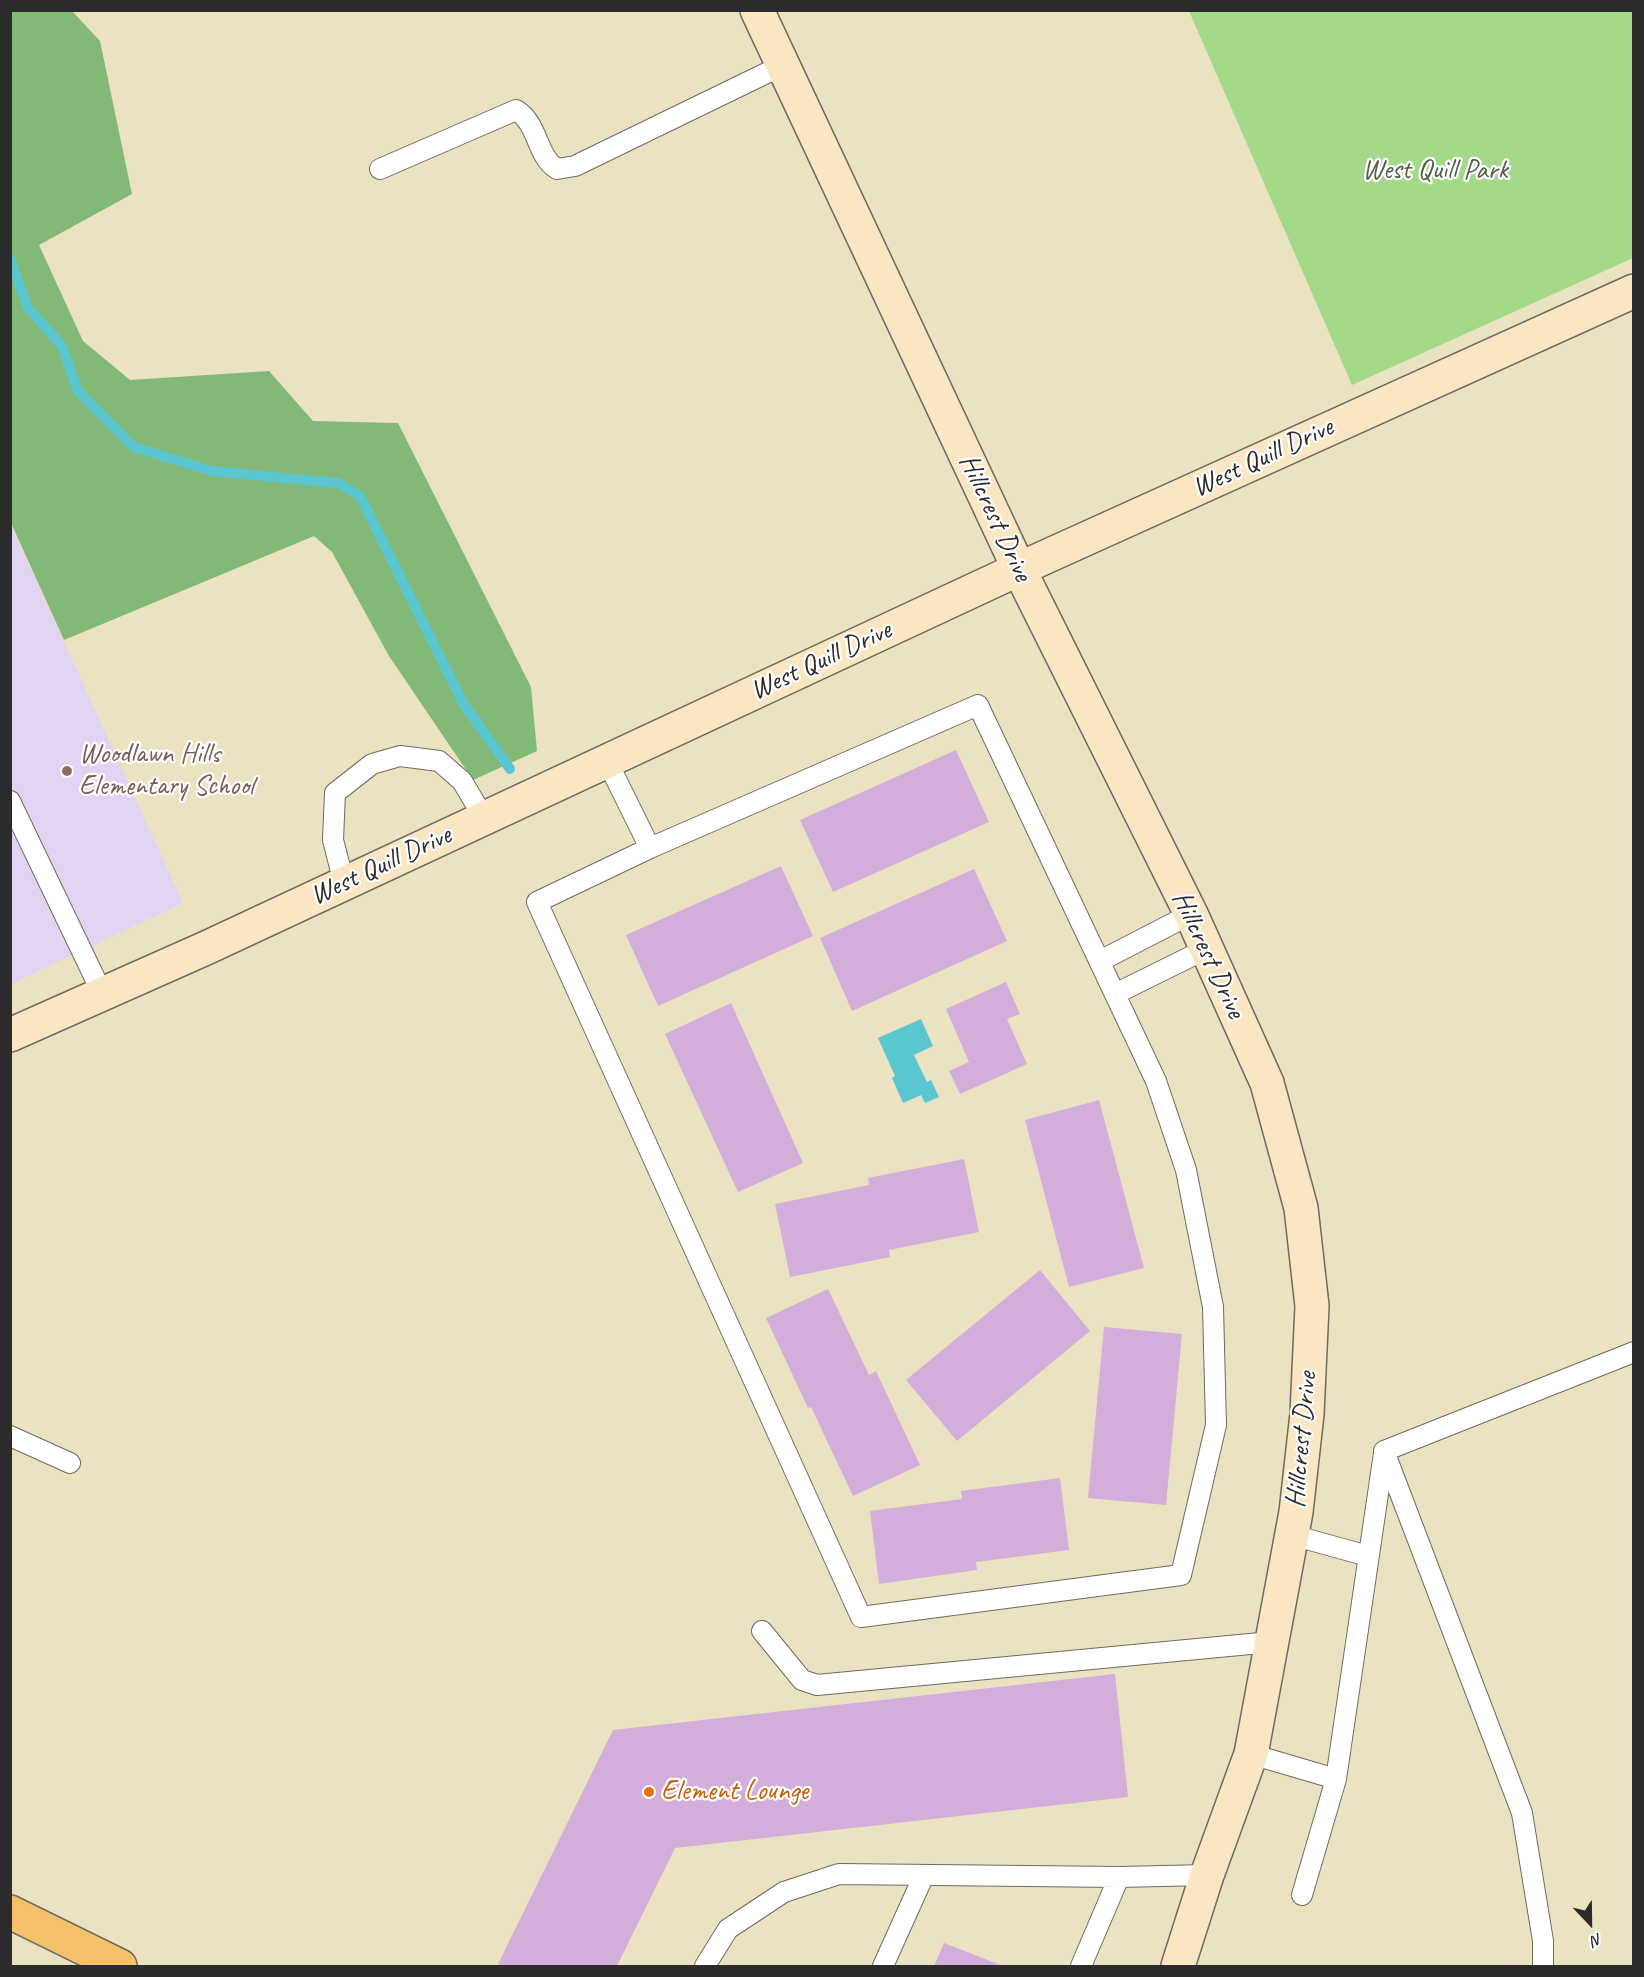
<!DOCTYPE html>
<html>
<head>
<meta charset="utf-8">
<style>
  body { margin:0 }
  #map { position:relative; width:1644px; height:1977px; overflow:hidden; background:#ebe2c1; font-family:Caveat,sans-serif }
  canvas { display:block }
  .frame { position:absolute; inset:0; border:12px solid #2b2b2b; pointer-events:none }
  .north { position:absolute; left:1560px; top:1893px; width:60px; height:60px; -webkit-text-stroke:4px #fff; paint-order:stroke; rotate:158deg; font-size:16px; font-weight:700; line-height:24px; text-align:center; color:#2b2b2b }
  .north::after { content:''; display:block; margin:auto; width:21px; height:27px; background:#2b2b2b; clip-path:polygon(50% 0,100% 100%,50% 72%,0 100%) }
</style>
</head>
<body>
<div id="map">
<canvas width="1644" height="1977"></canvas>
<div class="frame"></div>
<div class="north">N</div>
</div>
<script>
const g = document.querySelector('canvas').getContext('2d');
g.lineJoin = 'round';
function fill(path, color) {
  g.fillStyle = color;
  g.fill(path, 'evenodd');
}
function strokePath(path, color, width, dash) {
  g.strokeStyle = color;
  g.lineWidth = width;
  g.lineCap = dash ? 'butt' : 'round';
  g.setLineDash(dash || []);
  g.stroke(path);
}
function drawText(font, color, halo, rows, align = 'center') {
  g.font = font + ' Caveat,sans-serif';
  g.lineWidth = 4.5;
  g.setLineDash([]);
  g.textBaseline = 'middle';
  g.strokeStyle = halo;
  g.fillStyle = color;
  for (const [text, x, y, turn = 0] of rows) {
    g.save();
    g.translate(x, y);
    g.rotate((+turn || 0) * Math.PI / 180);
    g.textAlign = isNaN(turn) ? turn : align;
    if (halo) g.strokeText(text, 0, 0);
    g.fillText(text, 0, 0);
    g.restore();
  }
}
const built = new Path2D(`
  M 10,523 L 183,903 L 11,984 L 10,984 Z`);
const green = new Path2D(`
  M 1189,11 L 1633,11 L 1633,258 L 1352,385 Z`);
const forest = new Path2D(`
  M 10,11 L 72,11 L 100,41 L 132,194 L 39,245 L 83,341 L 130,380 L 269,371 L 313,421 L 398,423 L 531,687 L 537,751 L 473,780 L 389,656 L 332,552 L 314,536 L 64,640 L 11,523 Z`);
const water = new Path2D(`
  M 921,1019 L 933,1046 L 914,1055 L 927,1082 L 931,1080 L 939,1097 L 925,1103 L 921,1095 L 903,1103 L 892,1078 L 895,1076 L 878,1038 Z`);
const stream = new Path2D(`
  M 10,259 L 28,308 L 62,346 L 78,391 L 134,447 L 211,471 L 338,483 L 360,496 L 463,703 L 510,769`);
const building = new Path2D(`
  M 956,750 L 989,822 L 833,892 L 800,820 Z
  M 781,866 L 813,936 L 658,1006 L 626,935 Z
  M 974,869 L 1007,941 L 852,1011 L 820,938 Z
  M 1006,982 L 1020,1014 L 1007,1019 L 1027,1064 L 960,1094 L 949,1071 L 969,1062 L 946,1009 Z
  M 731,1003 L 803,1163 L 738,1192 L 665,1034 Z
  M 1099,1100 L 1144,1268 L 1069,1287 L 1025,1120 Z
  M 964,1159 L 979,1232 L 889,1250 L 890,1257 L 790,1277 L 775,1204 L 869,1185 L 868,1178 Z
  M 1040,1270 L 1090,1331 L 957,1441 L 906,1380 Z
  M 828,1289 L 869,1375 L 876,1371 L 920,1465 L 853,1496 L 811,1407 L 808,1408 L 766,1318 Z
  M 1104,1327 L 1182,1334 L 1166,1505 L 1088,1498 Z
  M 1060,1478 L 1069,1550 L 976,1562 L 977,1570 L 879,1584 L 870,1511 L 962,1499 L 961,1491 Z
  M 1115,1674 L 1128,1797 L 675,1848 L 617,1966 L 503,1966 L 498,1964 L 613,1730 Z
  M 944,1943 L 1003,1966 L 934,1966 Z`);
const lane = new Path2D(`
  M 380,169 L 516,110 C 539,124 536,156 557,169 L 575,166 L 783,65
  M 978,705 L 1156,1081 L 1186,1170 L 1213,1307 L 1216,1425 L 1181,1575 L 861,1617 L 537,902 L 650,848 Z
  M 607,761 L 650,848
  M 10,801 L 102,993
  M 344,883 L 333,840 L 335,793 L 372,764 L 400,756 L 439,761 L 462,781 L 484,818
  M 1100,961 L 1191,914
  M 1115,994 L 1206,949
  M 10,1436 L 70,1463
  M 1384,1451 L 1522,1813 L 1543,1941 L 1543,1966
  M 1384,1451 L 1634,1352
  M 1292,1535 L 1368,1556
  M 762,1631 L 802,1680 L 817,1685 L 1271,1642
  M 1251,1754 L 1336,1779 L 1384,1453
  M 1302,1895 L 1336,1779
  M 705,1966 L 728,1929 L 784,1892 L 839,1874 L 1119,1877 L 1207,1875
  M 883,1966 L 924,1875
  M 1081,1966 L 1119,1877`);
const secondary = new Path2D(`
  M 757,10 L 1019,569 L 1191,914 L 1267,1083 L 1301,1208 L 1312,1306 L 1307,1414 L 1296,1512 L 1251,1754 L 1207,1875 L 1178,1966
  M 10,1035 L 206,948 L 1019,569 L 1634,291`);
const primary = new Path2D(`
  M 10,1912 L 120,1966`);
const markers = [
  [67,771,6,"#8d6e63"],
  [649,1792,6,"#e8710a"]
];
const parkNames = [
  ["West Quill Park",1435,171]
];
const streetNames = [
  ["West Quill Drive",1263,458,-25],
  ["Hillcrest Drive",995,518,65],
  ["West Quill Drive",821,661,-25],
  ["West Quill Drive",381,866,-25],
  ["Hillcrest Drive",1208,955,65],
  ["Hillcrest Drive",1302,1440,-85]
];
const educationNames = [
  ["Woodlawn Hills",79,755],
  ["Elementary School",79,787]
];
const foodNames = [
  ["Element Lounge",661,1792]
];
fill(built, '#e1d4f3');
fill(green, '#a4d98a');
fill(forest, '#83b976');
fill(water, '#5ac7d0');
strokePath(stream, '#5ac7d0', 10);
fill(building, '#d3aeda');
strokePath(lane, '#6e6b60', 22);
strokePath(secondary, '#6e6b60', 36);
strokePath(primary, '#6e6b60', 36);
strokePath(lane, '#fff', 20);
strokePath(secondary, '#fbe6c4', 33);
strokePath(primary, '#f6c16b', 33);
for (const [x, y, r, color] of markers) {
  const dot = new Path2D();
  dot.arc(x, y, r, 0, 2 * Math.PI);
  g.fillStyle = color;
  g.fill(dot);
  strokePath(dot, '#fff', 2);
}
drawText('28px', '#4f5f48', '#fff', parkNames);
drawText('28px', '#2b2b2b', '#fff', streetNames);
drawText('28px', '#785e54', '#fff', educationNames, 'left');
drawText('28px', '#c56008', '#fff', foodNames, 'left');
</script>
</body>
</html>
